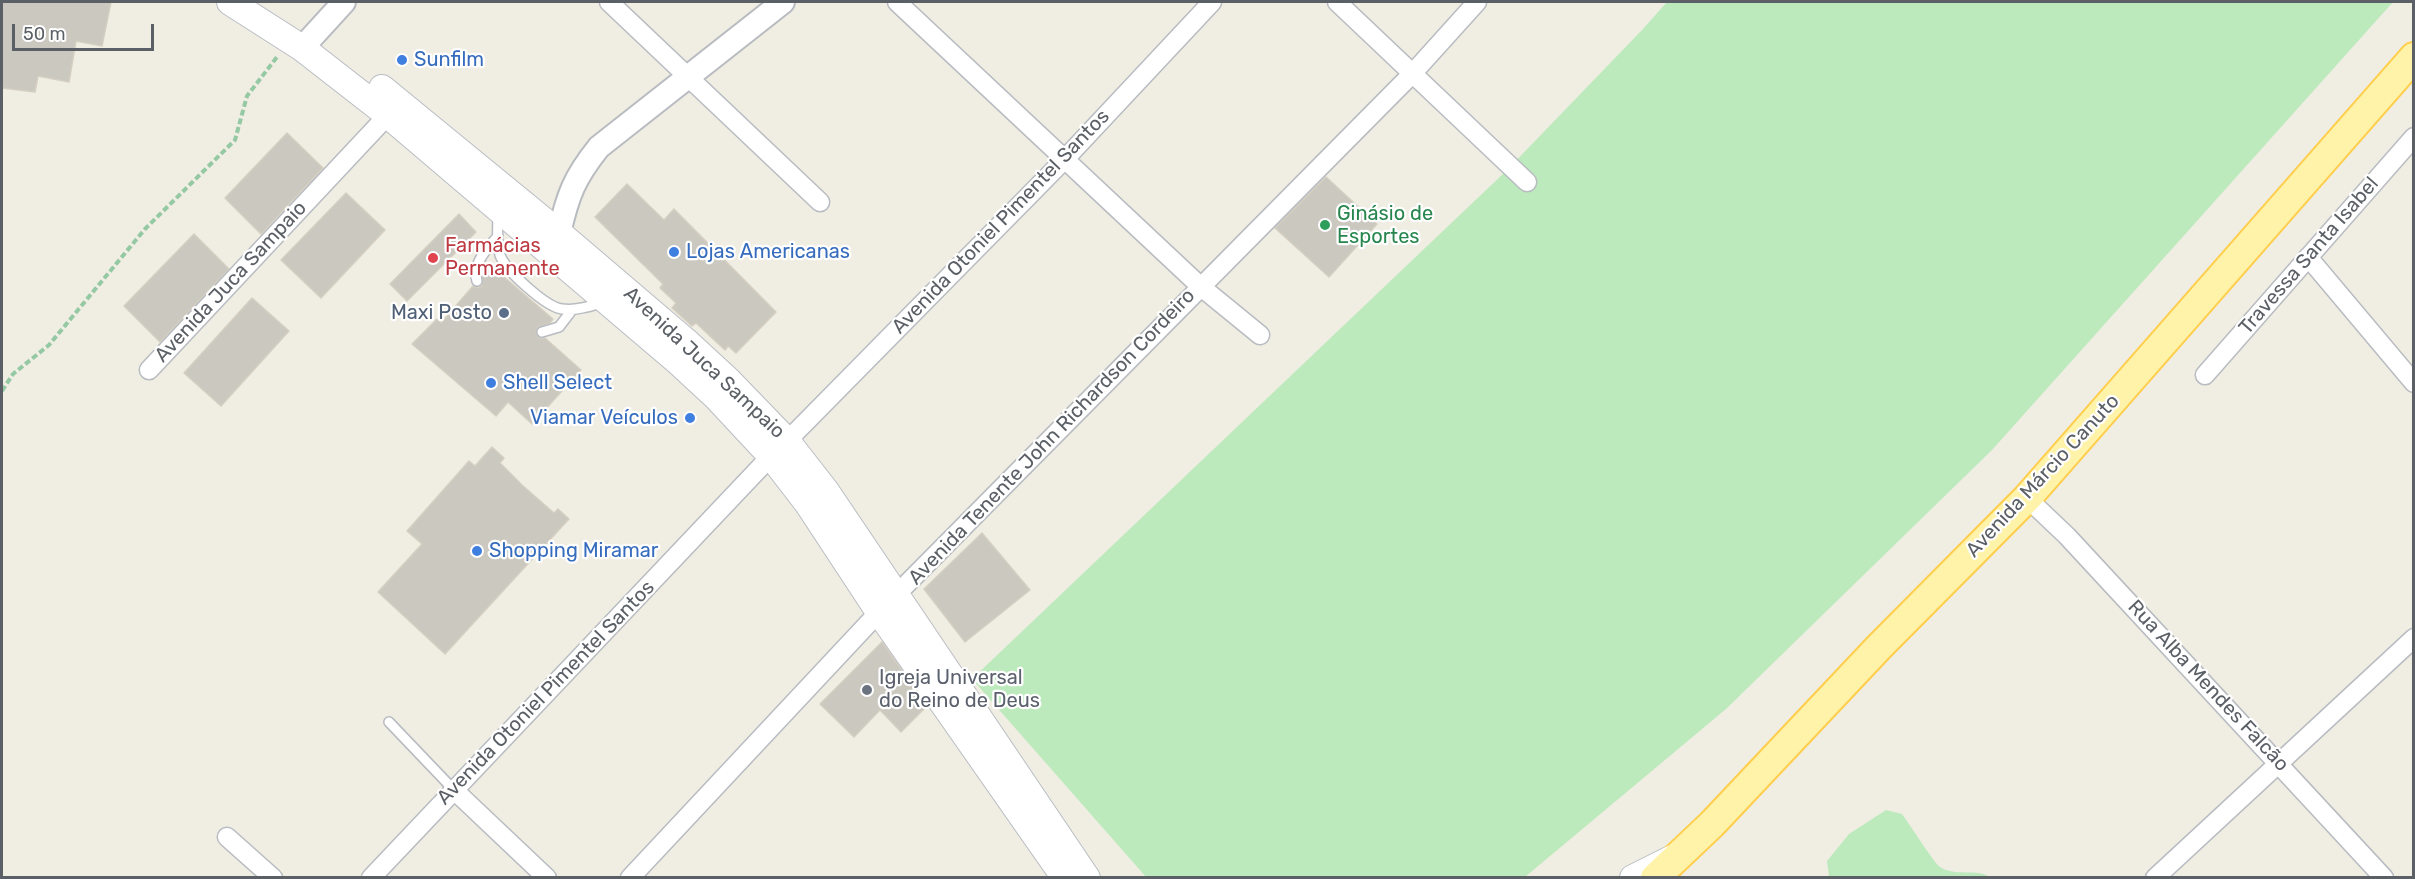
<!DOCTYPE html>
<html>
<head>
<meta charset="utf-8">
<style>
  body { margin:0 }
  #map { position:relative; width:2415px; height:879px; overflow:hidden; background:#f0ede3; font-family:Rubik,sans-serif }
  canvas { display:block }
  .frame { position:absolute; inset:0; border:3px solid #5b6066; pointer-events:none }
  .scale { position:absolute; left:12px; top:24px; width:142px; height:27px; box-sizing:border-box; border:3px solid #5b6066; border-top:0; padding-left:8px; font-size:18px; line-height:21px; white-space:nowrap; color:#5b6066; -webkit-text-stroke:4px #fff; paint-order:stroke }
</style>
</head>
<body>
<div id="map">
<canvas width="2415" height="879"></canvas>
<div class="frame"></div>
<div class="scale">50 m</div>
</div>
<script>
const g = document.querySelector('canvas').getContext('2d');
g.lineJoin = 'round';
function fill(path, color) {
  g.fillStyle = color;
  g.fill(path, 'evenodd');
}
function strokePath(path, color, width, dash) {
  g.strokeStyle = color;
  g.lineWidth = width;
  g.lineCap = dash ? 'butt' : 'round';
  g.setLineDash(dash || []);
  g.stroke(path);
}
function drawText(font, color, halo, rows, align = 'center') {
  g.font = font + ' Rubik,sans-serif';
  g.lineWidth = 4.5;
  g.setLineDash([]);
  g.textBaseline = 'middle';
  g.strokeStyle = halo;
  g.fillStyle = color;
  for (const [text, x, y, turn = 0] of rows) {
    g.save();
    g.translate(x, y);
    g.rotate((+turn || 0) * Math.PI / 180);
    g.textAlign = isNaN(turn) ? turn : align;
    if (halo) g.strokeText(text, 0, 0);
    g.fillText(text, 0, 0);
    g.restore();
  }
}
const green = new Path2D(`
  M 1667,2 L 2393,2 L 1992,450 L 1726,709 L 1525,877 L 1146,877 L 972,679 L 1506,171 L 1642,30 Z
  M 1886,810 L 1902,814 C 1909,823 1934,863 1940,867 C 1955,877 1976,868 1990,877 L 1829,877 L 1827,861 L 1849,834 Z`);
const building = new Path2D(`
  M 2,2 L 111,2 L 102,46 L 76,41 L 69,82 L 38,76 L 35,92 L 2,88 Z
  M 287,133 L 323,168 L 261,234 L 225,198 Z
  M 1326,177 L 1377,224 L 1329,277 L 1275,228 Z
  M 627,184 L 664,220 L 674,209 L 776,312 L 736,353 L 728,346 L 725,350 L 696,323 L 692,326 L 672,308 L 676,303 L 660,288 L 663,284 L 595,217 Z
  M 346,193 L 385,230 L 321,298 L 281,260 Z
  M 459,214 L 476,232 L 407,301 L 390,284 Z
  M 194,234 L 229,269 L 160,342 L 124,306 Z
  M 490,265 L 553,319 L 550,323 L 538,327 L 536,334 L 540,338 L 545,338 L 581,370 L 532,424 L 508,402 L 496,416 L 412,344 L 437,319 L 441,323 L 473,286 L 478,288 L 482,286 L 483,274 Z
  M 252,298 L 289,331 L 221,406 L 184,373 Z
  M 492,447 L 504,458 L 500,463 L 522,485 L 554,513 L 558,509 L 569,519 L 445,654 L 378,592 L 422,544 L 407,531 L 469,461 L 475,466 Z
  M 982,533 L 1030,590 L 965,642 L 924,589 Z
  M 882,642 L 927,706 L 901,732 L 880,710 L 854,737 L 820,704 Z`);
const path = new Path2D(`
  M 2,391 L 13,374 L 49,345 L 145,229 L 235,140 L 247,96 L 277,57`);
const service = new Path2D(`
  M 498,213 C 498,226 496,242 500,255 C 505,270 546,307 562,309 C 576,311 591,306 604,302
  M 477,281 C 471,264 488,248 498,236
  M 542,332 L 559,327 L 572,310
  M 389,722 L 453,789`);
const minor = new Path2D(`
  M 609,2 L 820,202
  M 897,2 L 1200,286 L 1260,335
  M 1337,2 L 1527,182
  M 2308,257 L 2414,383
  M 149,370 L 388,115
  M 2205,375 L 2414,137
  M 787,441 L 1064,160 L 1212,2
  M 2027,498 L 2067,536 L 2384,878
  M 453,789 L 547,878
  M 227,837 L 273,878
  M 371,878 L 771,456
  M 630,878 L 879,612 L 1412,74 L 1477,2
  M 2155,878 L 2414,638`);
const tertiary = new Path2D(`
  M 302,48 L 344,2
  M 559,233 C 568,195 574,178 599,147 L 783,2`);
const secondary = new Path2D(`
  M 230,2 L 302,48 L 388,115 L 676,360 L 716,397 L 771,456 L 808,504 L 879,612 L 1065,878
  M 382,88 L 559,233 L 689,344 L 728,380 L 787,441 L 826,491 L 1087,878
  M 1633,878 L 1673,858`);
const primary = new Path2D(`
  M 1655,878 L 1712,824 L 1879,647 L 2027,498 L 2414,57`);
const markers = [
  [402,60,6,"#3f7fe0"],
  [1325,225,6,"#2e9e5b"],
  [674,252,6,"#3f7fe0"],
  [433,258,6,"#e0444e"],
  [504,313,6,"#5c6f8a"],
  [491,383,6,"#3f7fe0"],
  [690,418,6,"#3f7fe0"],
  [477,551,6,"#3f7fe0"],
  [867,690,6,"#6b7280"]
];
const shopNames = [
  ["Sunfilm",414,60],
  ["Lojas Americanas",686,252],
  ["Shell Select",503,383],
  ["Viamar Veículos",678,418,"right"],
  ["Shopping Miramar",489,551]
];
const leisureNames = [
  ["Ginásio de",1337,214],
  ["Esportes",1337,237]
];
const streetNames = [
  ["Avenida Otoniel Pimentel Santos",1001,222,-46],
  ["Travessa Santa Isabel",2309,256,-49],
  ["Avenida Juca Sampaio",231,282,-47],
  ["Avenida Juca Sampaio",704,363,43],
  ["Avenida Tenente John Richardson Cordeiro",1052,437,-46],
  ["Avenida Márcio Canuto",2043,476,-47],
  ["Rua Alba Mendes Falcão",2208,686,47],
  ["Avenida Otoniel Pimentel Santos",546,693,-46]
];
const healthNames = [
  ["Farmácias",445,246],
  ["Permanente",445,269]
];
const serviceNames = [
  ["Maxi Posto",492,313]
];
const worshipNames = [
  ["Igreja Universal",879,678],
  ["do Reino de Deus",879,701]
];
fill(green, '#bdeabd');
fill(building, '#cbc8c0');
strokePath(building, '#d5cfc1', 1.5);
strokePath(service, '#b8bcc1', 12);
strokePath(minor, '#b8bcc1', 21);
strokePath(tertiary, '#b8bcc1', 26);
strokePath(secondary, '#b9bdc3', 28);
strokePath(primary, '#ffce4d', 32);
strokePath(path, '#94c9a3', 4, [6, 3]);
strokePath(service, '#fff', 9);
strokePath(minor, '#fff', 18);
strokePath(tertiary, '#fff', 22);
strokePath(secondary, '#fff', 26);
strokePath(primary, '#fff2a9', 28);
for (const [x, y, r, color] of markers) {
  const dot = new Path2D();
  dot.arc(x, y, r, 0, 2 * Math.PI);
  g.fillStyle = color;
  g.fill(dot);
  strokePath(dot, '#fff', 2);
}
drawText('20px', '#366cbe', '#fff', shopNames, 'left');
drawText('20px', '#27864d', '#fff', leisureNames, 'left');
drawText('20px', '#5b6066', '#fff', streetNames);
drawText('20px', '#be3a42', '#fff', healthNames, 'left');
drawText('20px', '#4e5e75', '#fff', serviceNames, 'right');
drawText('20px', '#5b616d', '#fff', worshipNames, 'left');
</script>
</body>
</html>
